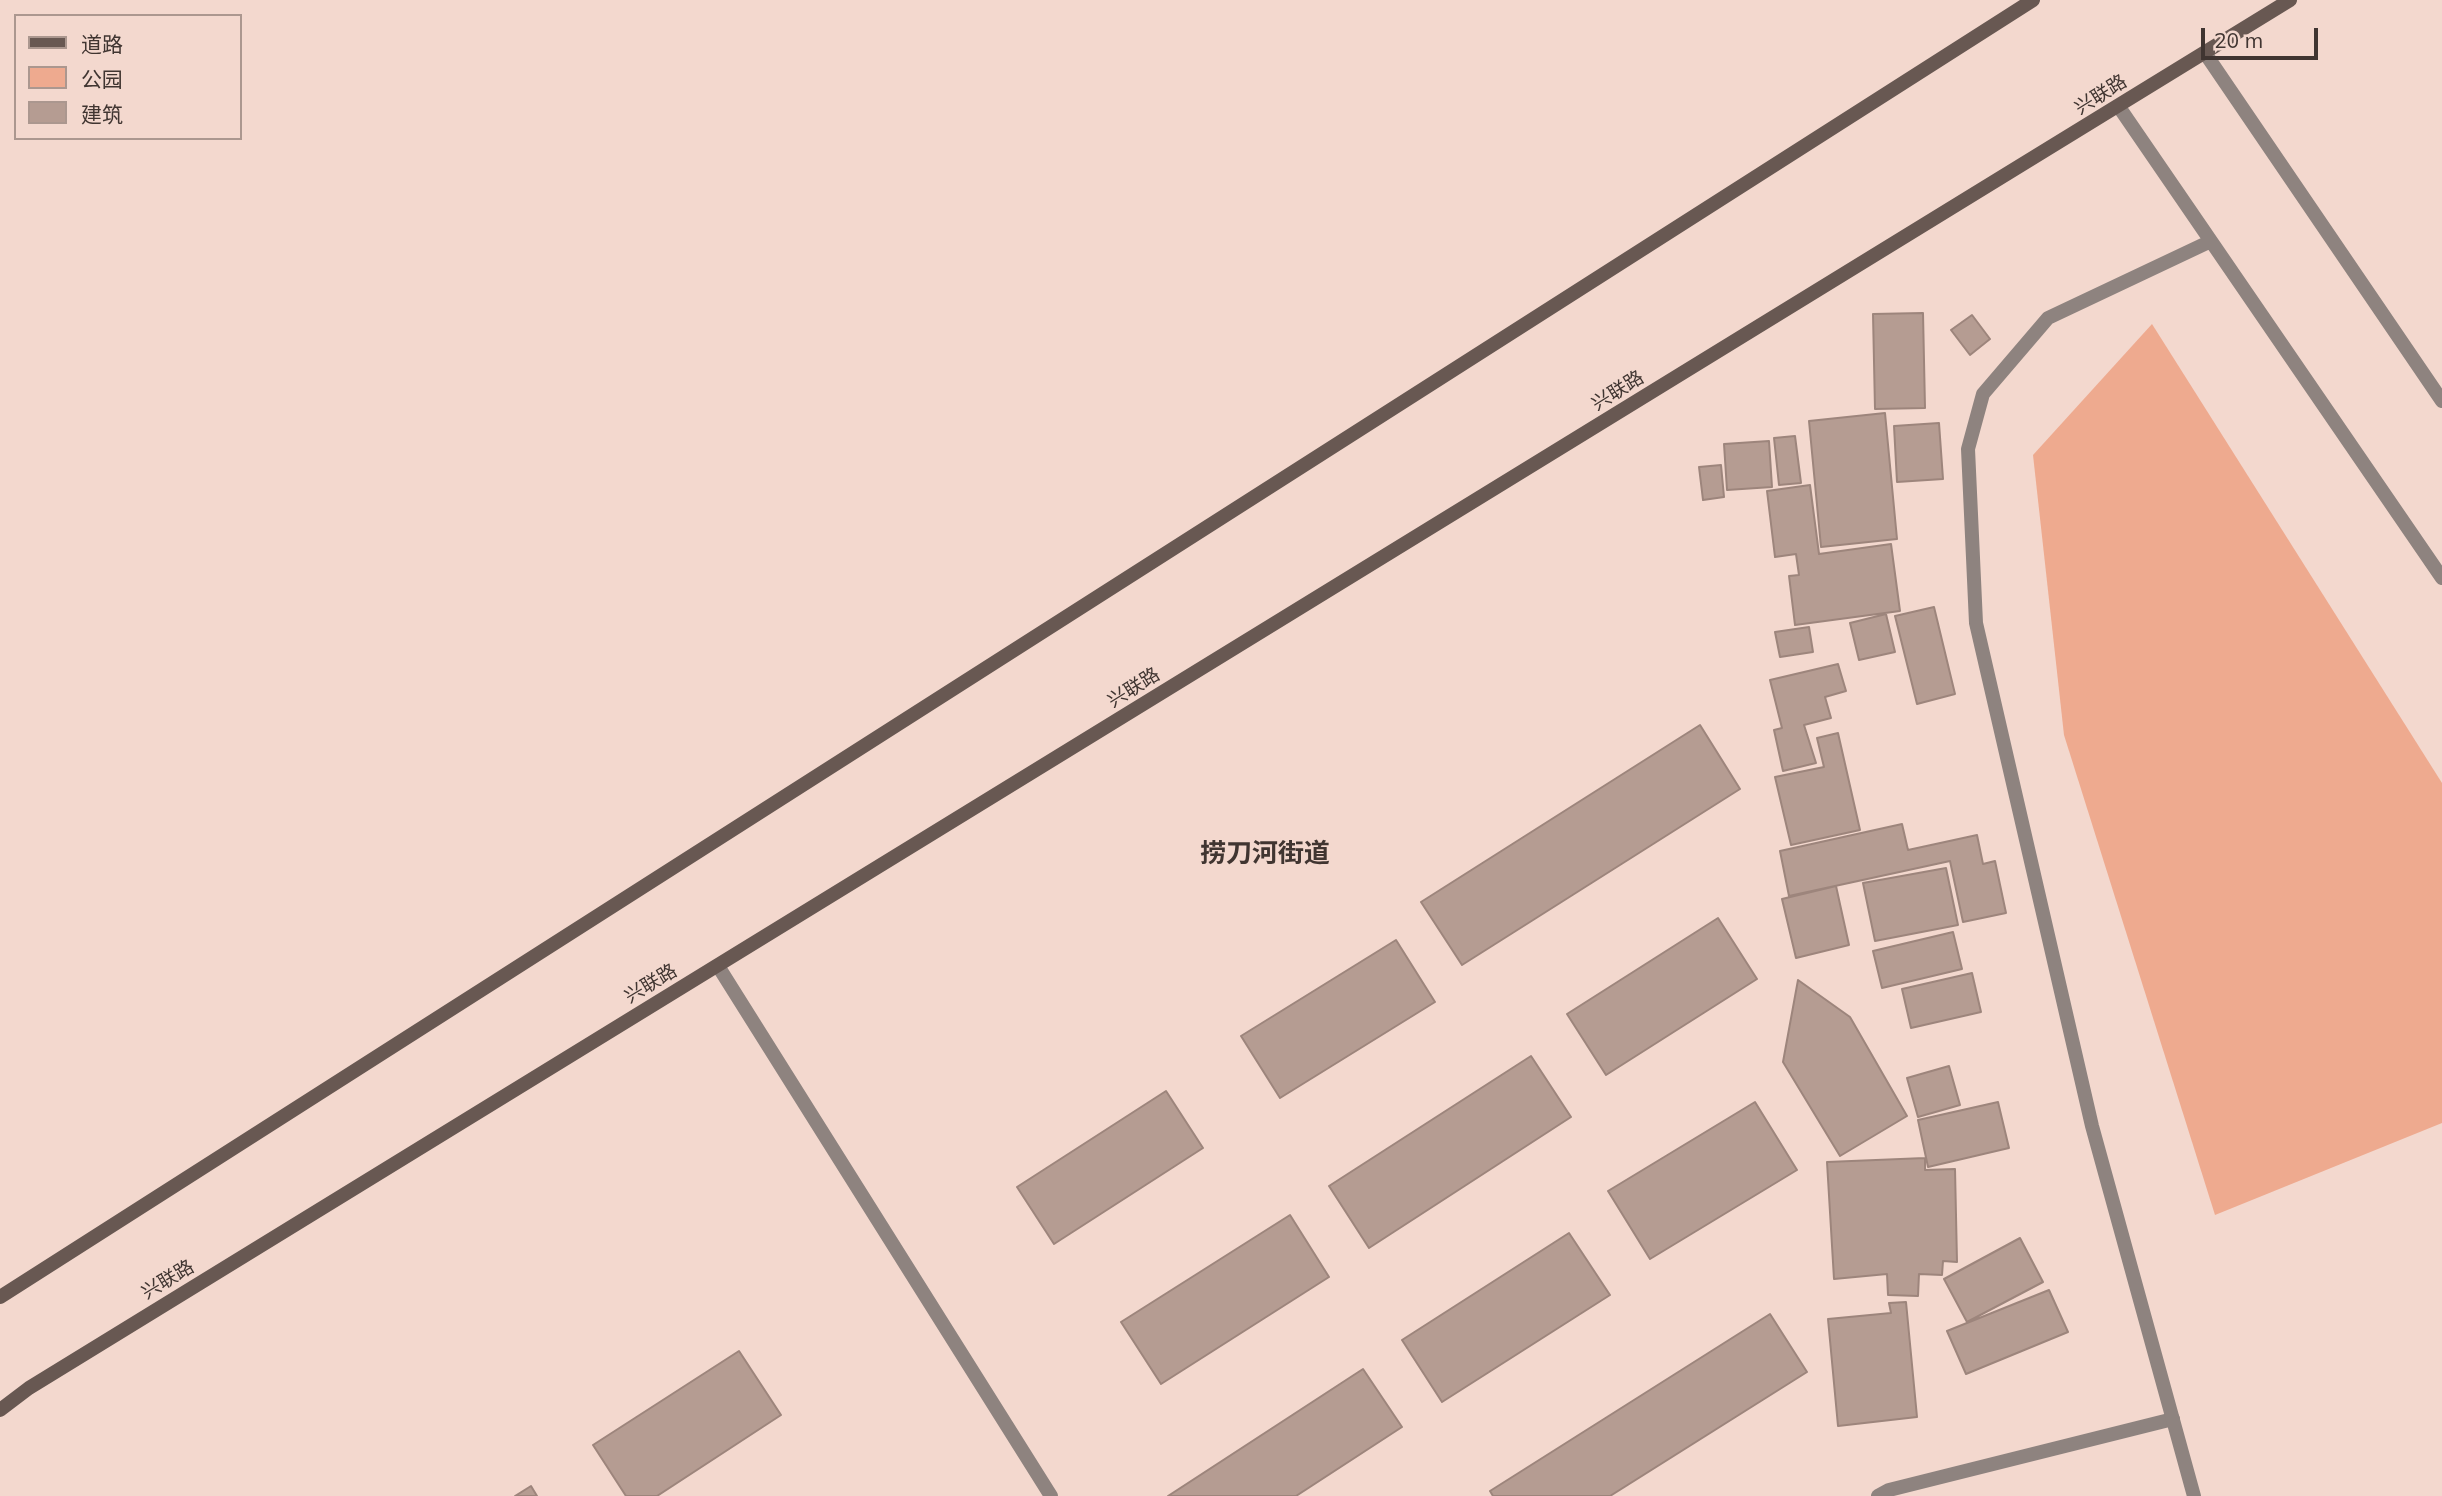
<!DOCTYPE html>
<html>
<head>
<meta charset="utf-8">
<style>
  body { margin:0 }
  #map { position:relative; width:2442px; height:1496px; overflow:hidden; background:#f3d8ce; font-family:Mulish,"Noto Sans SC",sans-serif }
  canvas { display:block }
  .legend { position:absolute; left:14px; top:14px; width:228px; height:126px; box-sizing:border-box; background:#f3d8ce; border:2px solid #ab978f; margin:0; padding:9px 12px; list-style:none; font-size:21px; color:#403531 }
  .legend li { display:flex; align-items:center; gap:14px; height:35px }
  .legend b { width:35px; border:2px solid #ab978f }
  .scale { position:absolute; left:2201px; top:28px; width:117px; height:32px; box-sizing:border-box; border:4px solid #403531; border-top:0; padding-left:9px; font-size:21px; line-height:24px; white-space:nowrap; color:#403531; -webkit-text-stroke:5px #f3d8ce; paint-order:stroke }
</style>
</head>
<body>
<div id="map">
<canvas width="2442" height="1496"></canvas>
<ul class="legend">
<li><b style="height:9px;background:#685852"></b>道路</li>
<li><b style="height:19px;background:#eeaa8f"></b>公园</li>
<li><b style="height:19px;background:#b59c92"></b>建筑</li>
</ul>
<div class="scale">20 m</div>
</div>
<script>
const g = document.querySelector('canvas').getContext('2d');
g.lineJoin = 'round';
function fill(path, color) {
  g.fillStyle = color;
  g.fill(path, 'evenodd');
}
function strokePath(path, color, width, dash) {
  g.strokeStyle = color;
  g.lineWidth = width;
  g.lineCap = dash ? 'butt' : 'round';
  g.setLineDash(dash || []);
  g.stroke(path);
}
function drawText(font, color, halo, rows, align = 'center') {
  g.font = font + ' Mulish,"Noto Sans SC",sans-serif';
  g.lineWidth = 5;
  g.setLineDash([]);
  g.textBaseline = 'middle';
  g.strokeStyle = halo;
  g.fillStyle = color;
  for (const [text, x, y, turn = 0] of rows) {
    g.save();
    g.translate(x, y);
    g.rotate((+turn || 0) * Math.PI / 180);
    g.textAlign = isNaN(turn) ? turn : align;
    if (halo) g.strokeText(text, 0, 0);
    g.fillText(text, 0, 0);
    g.restore();
  }
}
const green = new Path2D(`
  M 2152,324 L 2442,783 L 2442,1123 L 2215,1215 L 2064,735 L 2033,455 Z`);
const building = new Path2D(`
  M 1923,313 L 1925,408 L 1875,409 L 1873,314 Z
  M 1972,315 L 1990,339 L 1970,355 L 1951,330 Z
  M 1885,413 L 1897,539 L 1821,547 L 1809,421 Z
  M 1939,423 L 1943,479 L 1897,482 L 1894,426 Z
  M 1795,436 L 1801,483 L 1779,485 L 1774,438 Z
  M 1769,441 L 1772,487 L 1727,490 L 1724,444 Z
  M 1721,465 L 1724,497 L 1703,500 L 1699,467 Z
  M 1810,485 L 1819,554 L 1891,544 L 1900,611 L 1795,625 L 1789,576 L 1799,575 L 1796,554 L 1775,557 L 1767,491 Z
  M 1934,607 L 1955,694 L 1917,704 L 1895,616 Z
  M 1886,614 L 1895,652 L 1859,660 L 1850,623 Z
  M 1809,627 L 1813,652 L 1780,657 L 1775,632 Z
  M 1838,664 L 1846,691 L 1825,697 L 1831,718 L 1804,725 L 1816,763 L 1783,771 L 1774,730 L 1782,728 L 1770,680 Z
  M 1700,725 L 1740,789 L 1462,965 L 1421,902 Z
  M 1838,733 L 1860,830 L 1791,845 L 1775,777 L 1824,767 L 1817,738 Z
  M 1902,824 L 1908,850 L 1977,835 L 1983,864 L 1995,861 L 2006,913 L 1963,922 L 1950,861 L 1789,896 L 1780,851 Z
  M 1946,868 L 1958,925 L 1875,941 L 1863,883 Z
  M 1836,886 L 1849,945 L 1796,958 L 1782,899 Z
  M 1718,918 L 1757,979 L 1606,1075 L 1567,1014 Z
  M 1953,932 L 1962,969 L 1882,988 L 1873,951 Z
  M 1396,940 L 1435,1002 L 1280,1098 L 1241,1036 Z
  M 1972,973 L 1981,1012 L 1911,1028 L 1902,989 Z
  M 1798,980 L 1850,1017 L 1907,1116 L 1840,1156 L 1783,1062 Z
  M 1531,1056 L 1571,1117 L 1369,1248 L 1329,1186 Z
  M 1949,1066 L 1960,1105 L 1918,1117 L 1907,1078 Z
  M 1166,1091 L 1203,1148 L 1054,1244 L 1017,1187 Z
  M 1755,1102 L 1797,1170 L 1650,1259 L 1608,1191 Z
  M 1998,1102 L 2009,1148 L 1928,1167 L 1918,1120 Z
  M 1925,1158 L 1925,1170 L 1955,1169 L 1957,1262 L 1943,1261 L 1942,1275 L 1919,1274 L 1918,1296 L 1888,1295 L 1887,1274 L 1834,1279 L 1827,1162 Z
  M 1290,1215 L 1329,1277 L 1161,1384 L 1121,1322 Z
  M 1569,1233 L 1610,1295 L 1442,1402 L 1402,1340 Z
  M 2020,1238 L 2043,1282 L 1967,1322 L 1944,1279 Z
  M 2049,1290 L 2068,1332 L 1966,1374 L 1947,1331 Z
  M 1906,1302 L 1917,1417 L 1838,1426 L 1828,1319 L 1891,1313 L 1889,1303 Z
  M 1770,1314 L 1807,1372 L 1610,1496 L 1493,1496 L 1490,1491 Z
  M 739,1351 L 781,1415 L 657,1496 L 626,1496 L 593,1445 Z
  M 1363,1369 L 1402,1427 L 1296,1496 L 1168,1496 Z
  M 531,1486 L 537,1496 L 515,1496 Z`);
const service = new Path2D(`
  M 718,966 L 1051,1496
  M 1878,1496 L 1889,1490 L 2173,1419`);
const tertiary = new Path2D(`
  M 2205,53 L 2442,401
  M 2119,107 L 2442,578
  M 2194,1496 L 2092,1126 L 1976,623 L 1968,449 L 1983,394 L 2048,318 L 2211,241`);
const secondary = new Path2D(`
  M 0,1297 L 2033,0
  M 0,1410 L 29,1388 L 2290,0`);
const streetNames = [
  ["兴联路",2101,95,-32],
  ["兴联路",1618,391,-32],
  ["兴联路",1134,688,-32],
  ["兴联路",651,984,-31],
  ["兴联路",168,1280,-31]
];
const districtNames = [
  ["捞刀河街道",1265,854]
];
fill(green, '#eeaa8f');
fill(building, '#b59c92');
strokePath(building, '#9d857c', 2);
strokePath(service, '#8e837f', 14);
strokePath(tertiary, '#8e837f', 14);
strokePath(secondary, '#685852', 14);
drawText('19px', '#403531', '#f3d8ce', streetNames);
drawText('bold 26px', '#403531', '#f3d8ce', districtNames);
</script>
</body>
</html>
